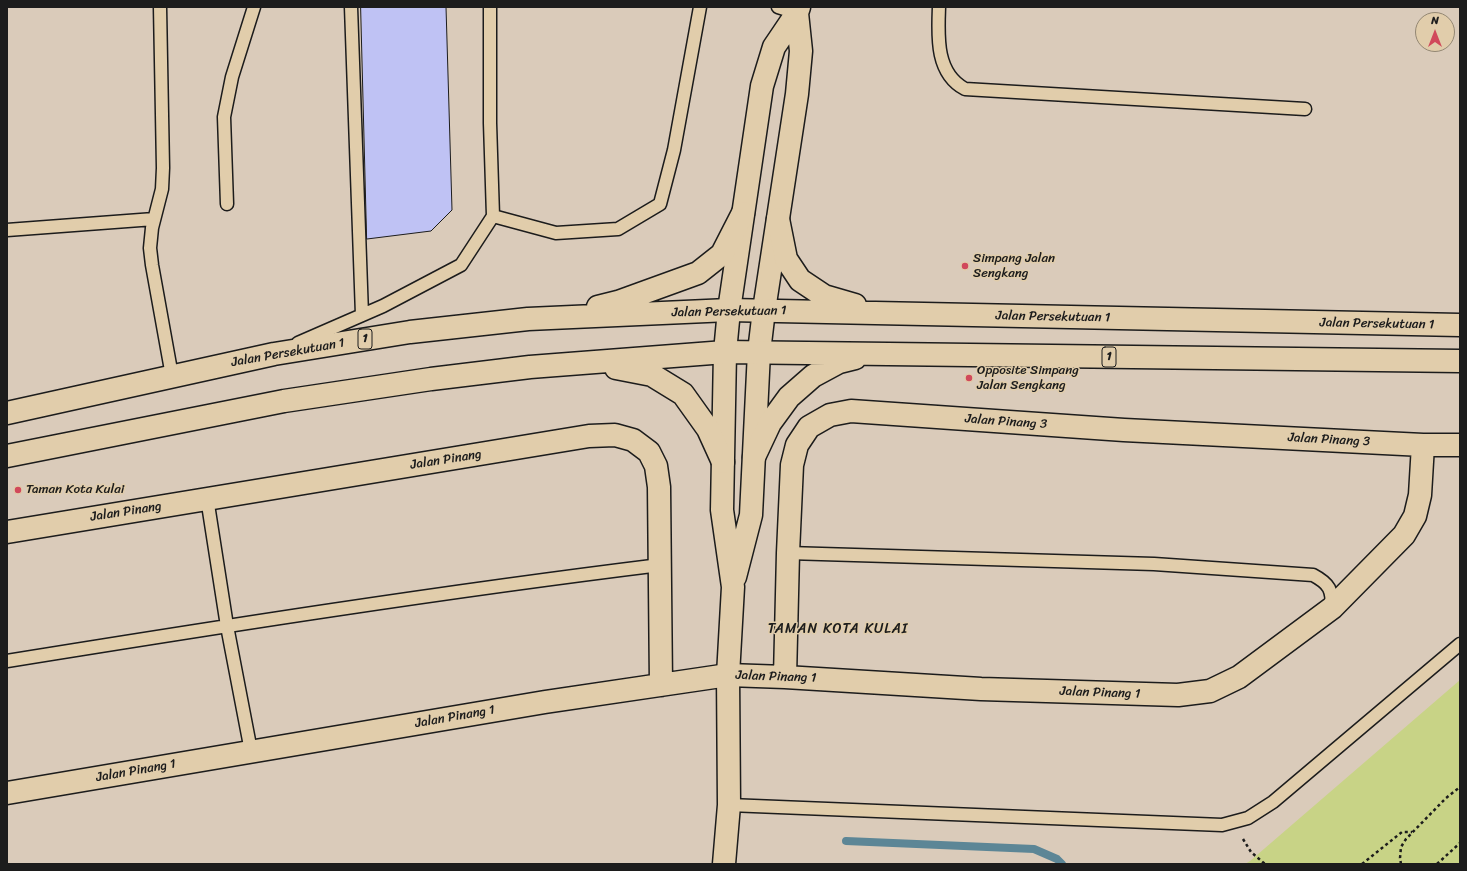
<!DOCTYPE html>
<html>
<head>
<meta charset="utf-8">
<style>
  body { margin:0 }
  #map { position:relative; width:1467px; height:871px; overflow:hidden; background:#dacbba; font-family:Sriracha,sans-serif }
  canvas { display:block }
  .frame { position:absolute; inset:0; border:8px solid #1c1c1c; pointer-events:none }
  .north { position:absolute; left:1415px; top:12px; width:40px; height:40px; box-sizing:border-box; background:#e1cdab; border:1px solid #928672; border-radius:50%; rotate:0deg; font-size:11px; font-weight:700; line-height:16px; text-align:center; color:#1c1c1c }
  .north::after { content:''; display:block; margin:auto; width:14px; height:18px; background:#d1495b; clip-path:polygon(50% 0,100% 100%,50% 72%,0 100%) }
</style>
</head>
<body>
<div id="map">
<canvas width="1467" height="871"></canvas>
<div class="frame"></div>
<div class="north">N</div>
</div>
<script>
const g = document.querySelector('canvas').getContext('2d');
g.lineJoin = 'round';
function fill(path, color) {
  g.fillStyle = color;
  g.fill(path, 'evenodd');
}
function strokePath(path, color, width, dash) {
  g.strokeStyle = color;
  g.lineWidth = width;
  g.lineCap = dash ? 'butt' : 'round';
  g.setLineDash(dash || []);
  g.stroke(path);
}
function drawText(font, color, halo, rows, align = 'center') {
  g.font = font + ' Sriracha,sans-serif';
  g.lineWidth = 3;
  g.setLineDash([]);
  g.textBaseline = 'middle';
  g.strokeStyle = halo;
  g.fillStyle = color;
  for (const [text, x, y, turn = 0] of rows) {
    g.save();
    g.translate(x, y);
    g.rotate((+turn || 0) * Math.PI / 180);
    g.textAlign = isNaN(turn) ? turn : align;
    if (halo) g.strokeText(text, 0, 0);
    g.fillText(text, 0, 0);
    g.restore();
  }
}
const green = new Path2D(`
  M 1460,680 L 1460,864 L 1245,864 L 1250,861 Z`);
const stream = new Path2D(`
  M 846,841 L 1034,849 L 1057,859 L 1062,864`);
const building = new Path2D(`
  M 361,7 L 446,7 L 452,210 L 431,231 L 367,239 Z`);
const path = new Path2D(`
  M 1243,839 L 1251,852 L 1265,864
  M 1362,864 L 1402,832 L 1412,832
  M 1401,864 L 1400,858 L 1401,847 L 1406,839 L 1446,798 L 1460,787
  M 1437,864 L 1460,843`);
const lane = new Path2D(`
  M 160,7 L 163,168 L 162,189 L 152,228 L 150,248 L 152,265 L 172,376
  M 351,7 L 362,315
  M 778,7 L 797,13
  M 939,7 C 938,35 935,73 965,89 L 1305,109
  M 227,204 L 224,117 L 232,77 L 254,7
  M 493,216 L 556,233 L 618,229 L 660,204 L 674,150 L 700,7
  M 7,230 L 154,219
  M 298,343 L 383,306 L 461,265 L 493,216 L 490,123 L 490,7
  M 207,498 L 227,626 L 251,751
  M 788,553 L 1154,564 L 1313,575 C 1330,584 1332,590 1332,608
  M 7,661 C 224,626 441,592 660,565
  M 729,805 L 1222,825 L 1248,818 L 1273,802 L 1460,644`);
const street = new Path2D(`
  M 7,532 L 589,436 L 615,435 L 633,440 L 649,452 L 656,466 L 659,487 L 661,685
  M 785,677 L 788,553 L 792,465 L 797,445 L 809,427 L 830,415 L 851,411 L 1124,430 L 1423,445 L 1460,445
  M 7,793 L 545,702 L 728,675 L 785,677 L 981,689 L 1178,695 L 1210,691 L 1239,677 L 1332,608 L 1404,535 L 1415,516 L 1420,495 L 1423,445`);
const secondary = new Path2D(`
  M 735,577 L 751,515 L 759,352 L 764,310 L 797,94 L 801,51 L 797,13
  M 724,864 L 729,805 L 728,675 L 733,587 L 722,510 L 725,352 L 729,310 L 762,86 L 774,47 L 797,13 L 799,7`);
const highway = new Path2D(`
  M 778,219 L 786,259 L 800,280 L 824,296 L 855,305
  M 598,307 L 618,302 L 698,273 L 722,254 L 743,213
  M 616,368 L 652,375 L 683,394 L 708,429 L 723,462
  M 7,413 L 274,354 L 410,332 L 528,319 L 729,310 L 1460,325
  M 7,456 L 284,401 L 431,379 L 530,367 L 725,352 L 1460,361
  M 754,457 L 770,423 L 789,397 L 813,376 L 839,362 L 855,358`);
const markers = [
  [965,266,4,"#d1495b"],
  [969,378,4,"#d1495b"],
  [18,490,4,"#d1495b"]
];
const shields = [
  [365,339,14],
  [1109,357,14]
];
const shieldNames = [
  ["1",365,339],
  ["1",1109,357]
];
const poiNames = [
  ["Simpang Jalan",973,259],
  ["Sengkang",973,274],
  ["Opposite Simpang",977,371],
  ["Jalan Sengkang",977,386],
  ["Taman Kota Kulai",26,490]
];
const streetNames = [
  ["Jalan Persekutuan 1",729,312,-1],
  ["Jalan Persekutuan 1",1053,317,1],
  ["Jalan Persekutuan 1",1377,324,1],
  ["Jalan Persekutuan 1",288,353,-10],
  ["Jalan Pinang 3",1006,422,4],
  ["Jalan Pinang 3",1329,440,3],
  ["Jalan Pinang",446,460,-9],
  ["Jalan Pinang",126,512,-9],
  ["Jalan Pinang 1",776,677,2],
  ["Jalan Pinang 1",1100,693,2],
  ["Jalan Pinang 1",455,717,-10],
  ["Jalan Pinang 1",136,771,-10]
];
const neighbourhoodNames = [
  ["TAMAN KOTA KULAI",838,629]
];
fill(green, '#c8d386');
strokePath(stream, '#5c8696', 8);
fill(building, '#bfc2f4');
strokePath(building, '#1c1c1c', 1);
strokePath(lane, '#1c1c1c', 15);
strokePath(street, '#1c1c1c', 25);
strokePath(secondary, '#1c1c1c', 25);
strokePath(highway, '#1c1c1c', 25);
strokePath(path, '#1c1c1c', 2.5, [3, 3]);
strokePath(lane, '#e1cdab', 12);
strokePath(street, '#e1cdab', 22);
strokePath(secondary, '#e1cdab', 22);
strokePath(highway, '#e1cdab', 22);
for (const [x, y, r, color] of markers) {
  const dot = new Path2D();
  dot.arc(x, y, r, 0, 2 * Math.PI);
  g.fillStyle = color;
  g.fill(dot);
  strokePath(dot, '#e1cdab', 1.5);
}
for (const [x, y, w] of shields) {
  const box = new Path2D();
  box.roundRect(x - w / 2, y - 10, w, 20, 3);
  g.fillStyle = '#e1cdab';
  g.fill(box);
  strokePath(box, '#1c1c1c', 1);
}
drawText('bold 12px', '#1c1c1c', null, shieldNames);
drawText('13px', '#1c1c1c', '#e1cdab', poiNames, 'left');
drawText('13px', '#1c1c1c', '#e1cdab', streetNames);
g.letterSpacing = '1px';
drawText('14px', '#1c1c1c', '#e1cdab', neighbourhoodNames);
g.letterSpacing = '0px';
</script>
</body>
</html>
